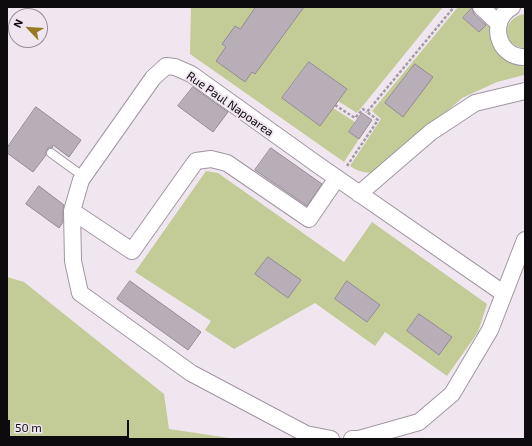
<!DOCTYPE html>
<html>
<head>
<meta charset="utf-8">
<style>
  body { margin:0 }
  #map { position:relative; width:532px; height:446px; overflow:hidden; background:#efe6f0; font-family:"Exo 2",sans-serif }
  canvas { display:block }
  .frame { position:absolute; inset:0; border:8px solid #0e0b0f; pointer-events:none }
  .north { position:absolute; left:8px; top:8px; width:40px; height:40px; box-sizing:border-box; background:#efe6f0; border:1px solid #958e96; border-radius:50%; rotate:295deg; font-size:11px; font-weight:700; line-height:16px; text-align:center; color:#0e0b0f }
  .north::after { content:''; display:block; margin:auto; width:14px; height:18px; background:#987a22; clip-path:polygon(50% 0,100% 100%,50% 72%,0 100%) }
  .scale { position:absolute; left:8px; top:420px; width:121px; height:18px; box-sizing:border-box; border:2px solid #0e0b0f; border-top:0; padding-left:5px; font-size:12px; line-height:14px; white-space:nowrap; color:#0e0b0f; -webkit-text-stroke:3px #efe6f0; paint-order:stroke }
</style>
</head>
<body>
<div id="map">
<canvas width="532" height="446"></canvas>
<div class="frame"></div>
<div class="north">N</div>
<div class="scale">50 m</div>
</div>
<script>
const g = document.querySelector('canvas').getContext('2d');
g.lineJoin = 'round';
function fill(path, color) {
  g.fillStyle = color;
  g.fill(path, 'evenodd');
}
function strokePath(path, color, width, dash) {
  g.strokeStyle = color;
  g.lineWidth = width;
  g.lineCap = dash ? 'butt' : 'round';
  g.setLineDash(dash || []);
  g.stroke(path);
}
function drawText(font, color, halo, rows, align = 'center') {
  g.font = font + ' "Exo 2",sans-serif';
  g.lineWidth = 4;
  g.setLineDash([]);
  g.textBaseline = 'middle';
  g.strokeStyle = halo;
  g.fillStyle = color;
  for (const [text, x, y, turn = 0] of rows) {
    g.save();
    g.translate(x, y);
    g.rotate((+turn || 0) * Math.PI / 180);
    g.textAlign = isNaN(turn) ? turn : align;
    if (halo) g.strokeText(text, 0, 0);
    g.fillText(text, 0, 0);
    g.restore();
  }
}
const green = new Path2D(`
  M 191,7 L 443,7 L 357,113 L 338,101 L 347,89 L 309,62 L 282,98 L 320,126 L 333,108 L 355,122 L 349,132 L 359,139 L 344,162 L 190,54 Z
  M 458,7 L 472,8 L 463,18 L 479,32 L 488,23 L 492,27 L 500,53 L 511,63 L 525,67 L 525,73 L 524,75 L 497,82 L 462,98 L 378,172 C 367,174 358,172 350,166 L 381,119 L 372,111 Z
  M 525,14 L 525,48 C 501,47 501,17 525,14 Z
  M 206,171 L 218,173 L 344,262 L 372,222 L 487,304 L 478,332 L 447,376 L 385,332 L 375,346 L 315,303 L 234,349 L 205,330 L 211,321 L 135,272 Z
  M 7,277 L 24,282 L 164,394 L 169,429 L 236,439 L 7,439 Z`);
const building = new Path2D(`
  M 256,7 L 304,7 L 255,74 L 252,72 L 245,82 L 216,61 L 226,47 L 222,44 L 235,26 L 240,29 Z
  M 472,8 L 474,14 L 486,25 L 479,32 L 463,18 Z
  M 309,62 L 347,89 L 320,126 L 282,98 Z
  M 415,64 L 433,77 L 403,117 L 385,103 Z
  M 193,87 L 228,112 L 213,132 L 178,106 Z
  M 36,107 L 81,140 L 69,157 L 53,145 L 52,148 L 48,148 L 46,152 L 46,155 L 33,172 L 7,153 L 7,148 Z
  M 362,113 L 372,120 L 359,139 L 349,132 Z
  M 271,148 L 322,184 L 307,206 L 255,170 Z
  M 39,186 L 64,205 L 63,211 L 63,222 L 59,228 L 26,204 Z
  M 268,257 L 301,280 L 288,298 L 255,274 Z
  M 130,281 L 201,332 L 188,350 L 117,299 Z
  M 347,281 L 380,305 L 367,322 L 335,299 Z
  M 419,314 L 452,337 L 439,355 L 407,331 Z`);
const path = new Path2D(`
  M 335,105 L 355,118 L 363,109 L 367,112
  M 347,166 L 378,120 L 367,112 L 454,7`);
const lane = new Path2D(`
  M 51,153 L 84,177`);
const street = new Path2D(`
  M 481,7 L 498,23
  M 512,7 C 488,20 497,58 525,57
  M 359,194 L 431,132 L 475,103 L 525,91
  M 72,211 L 132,251 L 196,161 L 211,159 L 227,163 L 309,219 L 337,178
  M 331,439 L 306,434 L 191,373 L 80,293 L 73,261 L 72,211 L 81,180 L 153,78 L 166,66 L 175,67 L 191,74 L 318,165 L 503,293
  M 352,439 L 359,439 L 419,422 L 452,394 L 490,330 L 525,240`);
const streetNames = [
  ["Rue Paul Napoarea",230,104,35]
];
fill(green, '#c3cc96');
fill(building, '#b7aeb8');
strokePath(building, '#948b95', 1);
strokePath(lane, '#a097a1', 10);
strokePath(street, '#a097a1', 18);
strokePath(path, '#a29ba3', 2.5, [3, 2]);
strokePath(lane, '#fff', 8);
strokePath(street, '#fff', 16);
drawText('12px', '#0e0b0f', '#efe6f0', streetNames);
</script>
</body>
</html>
